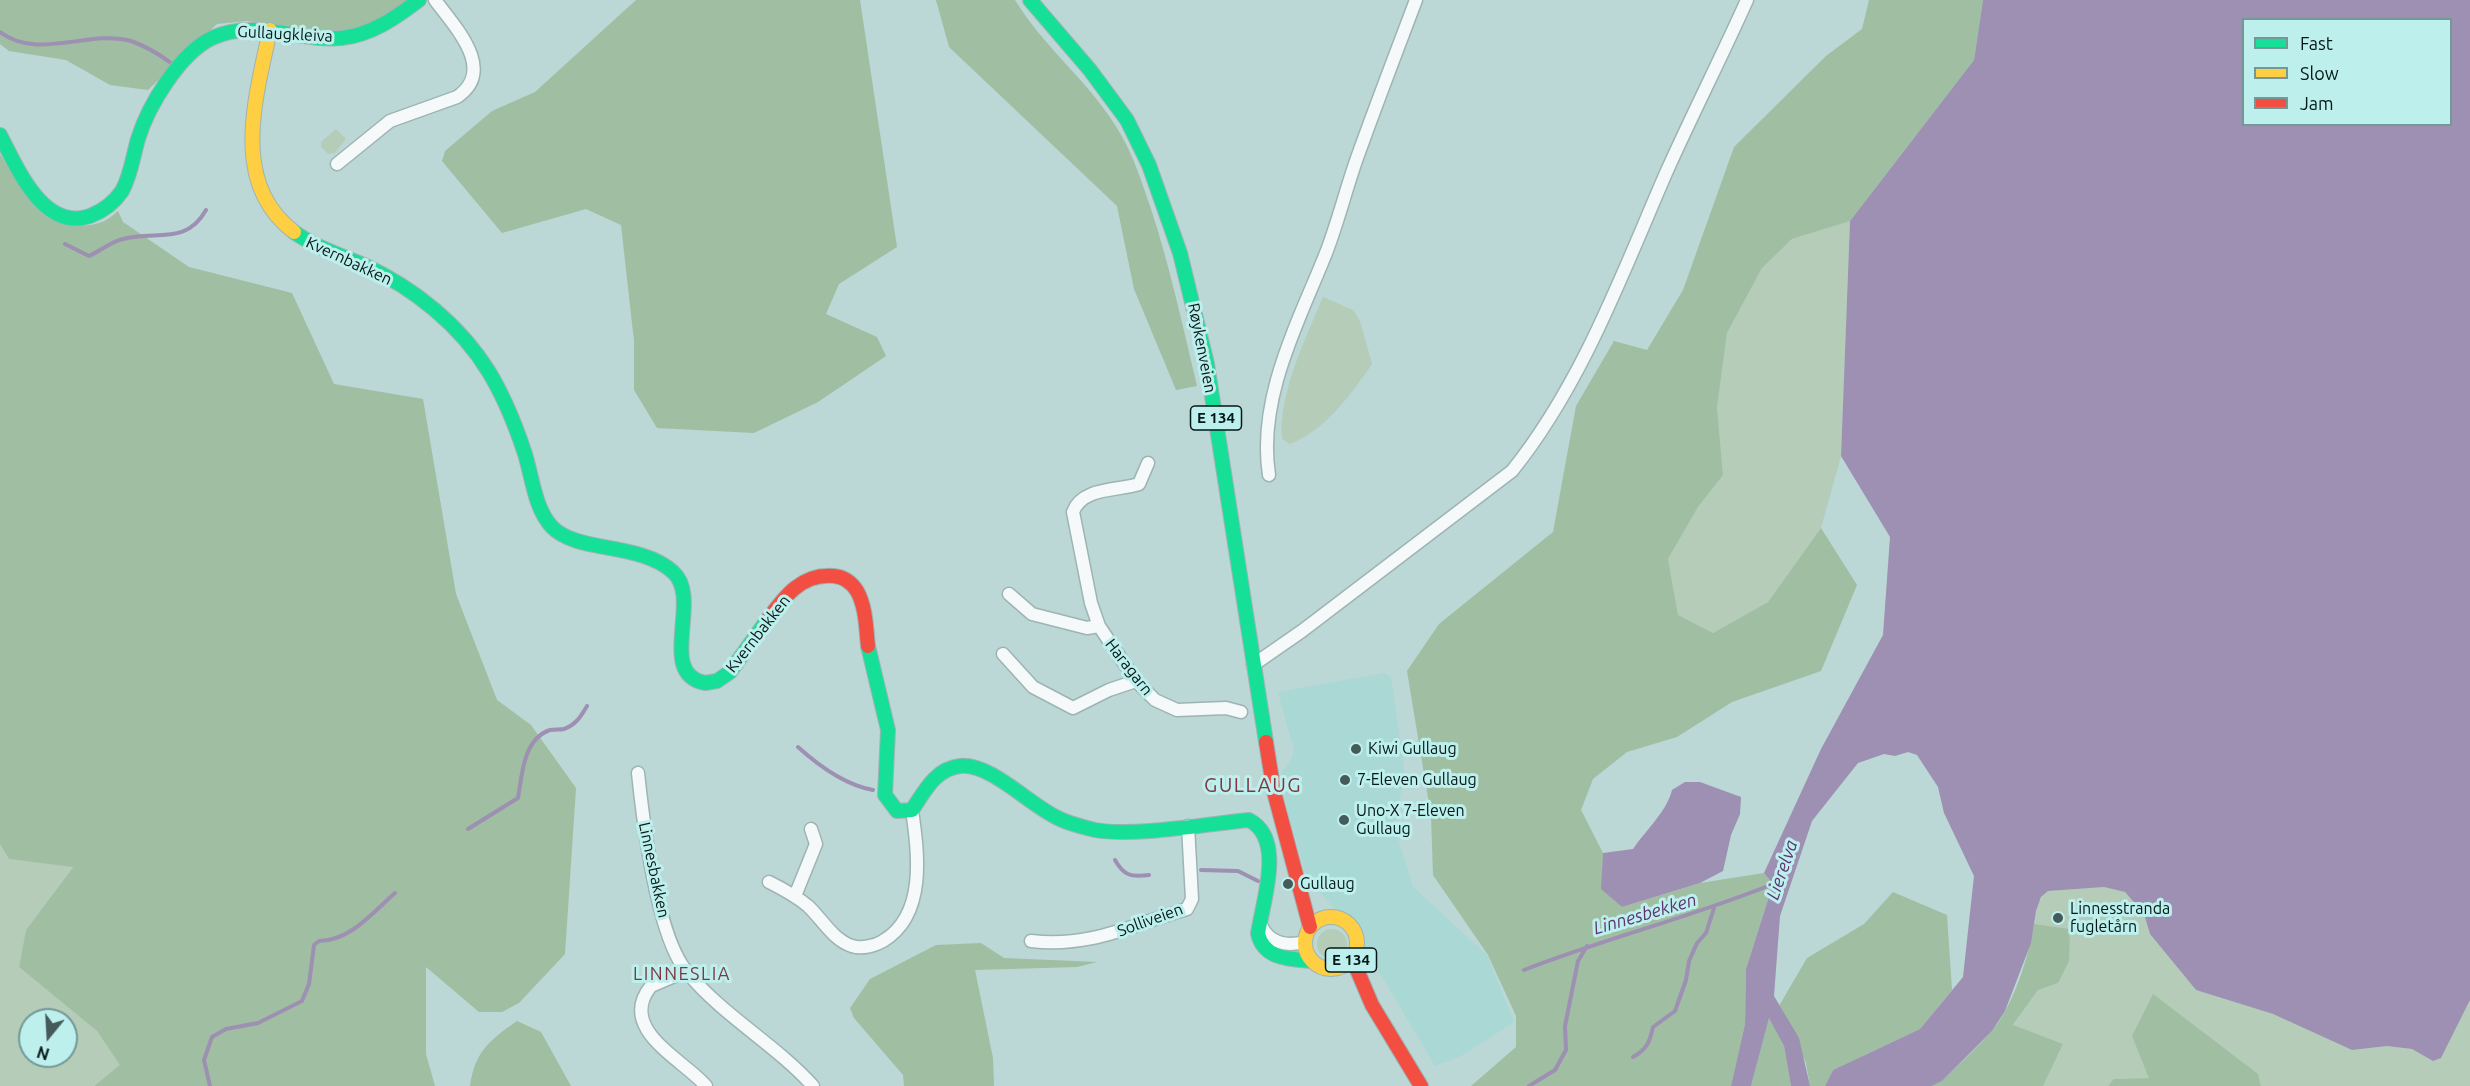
<!DOCTYPE html>
<html>
<head>
<meta charset="utf-8">
<style>
  body { margin:0 }
  #map { position:relative; width:2470px; height:1086px; overflow:hidden; background:#bbd7d6; font-family:Ubuntu,sans-serif }
  canvas { display:block }
  .legend { position:absolute; left:2242px; top:18px; width:210px; height:108px; box-sizing:border-box; background:#bdefed; border:2px solid #739997; margin:0; padding:8px 10px; list-style:none; font-size:18px; color:#051817 }
  .legend li { display:flex; align-items:center; gap:12px; height:30px }
  .legend b { width:30px; border:2px solid #739997 }
  .north { position:absolute; left:18px; top:1008px; width:60px; height:60px; box-sizing:border-box; background:#bdefed; border:2px solid #739997; border-radius:50%; rotate:198deg; font-size:16px; font-weight:700; line-height:24px; text-align:center; color:#051817 }
  .north::after { content:''; display:block; margin:auto; width:21px; height:27px; background:#455b5a; clip-path:polygon(50% 0,100% 100%,50% 72%,0 100%) }
</style>
</head>
<body>
<div id="map">
<canvas width="2470" height="1086"></canvas>
<ul class="legend">
<li><b style="height:8px;background:#16e098"></b>Fast</li>
<li><b style="height:8px;background:#ffcf43"></b>Slow</li>
<li><b style="height:8px;background:#f24e42"></b>Jam</li>
</ul>
<div class="north">N</div>
</div>
<script>
const g = document.querySelector('canvas').getContext('2d');
g.lineJoin = 'round';
function fill(path, color) {
  g.fillStyle = color;
  g.fill(path, 'evenodd');
}
function strokePath(path, color, width, dash) {
  g.strokeStyle = color;
  g.lineWidth = width;
  g.lineCap = dash ? 'butt' : 'round';
  g.setLineDash(dash || []);
  g.stroke(path);
}
function drawText(font, color, halo, rows, align = 'center') {
  g.font = font + ' Ubuntu,sans-serif';
  g.lineWidth = 6;
  g.setLineDash([]);
  g.textBaseline = 'middle';
  g.strokeStyle = halo;
  g.fillStyle = color;
  for (const [text, x, y, turn = 0] of rows) {
    g.save();
    g.translate(x, y);
    g.rotate((+turn || 0) * Math.PI / 180);
    g.textAlign = isNaN(turn) ? turn : align;
    if (halo) g.strokeText(text, 0, 0);
    g.fillText(text, 0, 0);
    g.restore();
  }
}
const built = new Path2D(`
  M 1385,673 L 1391,677 L 1405,775 L 1394,826 L 1413,887 L 1487,955 L 1514,1022 L 1461,1056 L 1435,1066 L 1374,963 L 1338,912 L 1307,878 L 1288,813 L 1281,772 L 1291,761 L 1294,750 L 1278,692 Z`);
const green = new Path2D(`
  M 336,129 L 346,139 L 335,153 L 328,154 L 321,147 L 321,142 Z
  M 1850,221 L 1841,456 L 1821,528 L 1768,602 L 1713,633 L 1678,615 L 1668,559 L 1698,507 L 1723,475 L 1717,407 L 1727,333 L 1762,268 L 1792,239 Z
  M 1323,297 L 1353,310 L 1360,321 L 1372,364 C 1351,394 1326,430 1290,444 L 1282,439 C 1278,394 1306,338 1323,297 Z
  M 0,844 L 9,859 L 73,866 L 26,930 L 19,967 L 97,1031 L 121,1065 L 94,1086 L 0,1086 ZM 30,1020 L 66,1020 L 66,1056 L 30,1056 Z
  M 2104,887 L 2125,892 L 2144,914 L 2150,934 L 2196,990 L 2273,1014 L 2352,1050 L 2387,1046 L 2412,1049 L 2433,1061 L 2441,1058 L 2470,1000 L 2470,1086 L 2261,1086 L 2258,1074 L 2115,1079 L 2108,1086 L 2043,1086 L 2063,1044 L 2013,1026 L 2038,990 L 2058,983 L 2070,929 L 2034,924 C 2036,911 2037,900 2048,891 Z
  M1317 944a15 15 0 1 1 30 0a15 15 0 1 1-30 0Z`);
const forest = new Path2D(`
  M 0,0 L 408,0 L 378,21 L 340,32 L 247,21 L 217,24 L 148,90 L 110,85 L 66,60 L 9,51 L 0,44 Z
  M 636,0 L 860,0 L 897,247 L 839,284 L 826,314 L 877,337 L 886,356 L 818,402 L 754,433 L 657,428 L 634,390 L 634,341 L 621,225 L 586,209 L 502,233 L 442,161 L 445,151 L 492,111 L 535,92 Z
  M 936,0 L 1015,0 C 1044,48 1092,84 1120,133 C 1134,157 1142,183 1151,209 C 1170,267 1183,327 1197,386 L 1176,390 L 1134,289 L 1117,206 L 949,47 Z
  M 1869,0 L 1983,0 L 1974,60 L 1850,221 L 1792,239 L 1762,268 L 1727,333 L 1717,407 L 1723,475 L 1698,507 L 1668,559 L 1678,615 L 1713,633 L 1768,602 L 1821,528 L 1857,585 L 1821,671 L 1732,702 L 1677,737 L 1627,752 L 1593,779 L 1581,810 L 1603,853 L 1602,889 L 1622,907 L 1700,883 L 1764,873 L 1773,884 L 1746,969 L 1745,1024 L 1731,1086 L 1471,1086 L 1516,1047 L 1516,1016 L 1488,955 L 1433,875 L 1431,816 L 1407,671 L 1439,624 L 1553,532 L 1576,406 L 1614,341 L 1647,350 L 1683,290 L 1734,147 L 1826,56 L 1862,29 Z
  M 0,154 C 20,185 38,230 81,226 C 100,224 104,223 118,211 L 123,222 L 189,267 L 292,293 L 334,384 L 423,399 L 456,594 L 497,700 L 531,725 L 576,788 L 565,954 L 519,1003 L 502,1012 L 479,1012 L 426,967 L 426,1054 L 435,1086 L 94,1086 L 120,1065 L 97,1031 L 19,967 L 26,930 L 73,867 L 9,859 L 0,844 Z
  M 1893,892 L 1947,915 L 1952,990 L 1920,1029 L 1833,1070 L 1825,1086 L 1810,1086 L 1806,1063 L 1779,1006 L 1807,958 L 1864,924 Z
  M 2034,924 L 2070,929 L 2069,961 L 2058,983 L 2038,990 L 2013,1025 L 2063,1044 L 2043,1086 L 1932,1086 L 1942,1081 C 1958,1065 1976,1049 1991,1032 C 2013,1007 2029,956 2034,924 Z
  M 981,943 L 1004,958 L 1097,962 L 1077,967 L 975,970 L 993,1058 L 994,1086 L 904,1086 L 903,1075 L 854,1018 L 850,1008 L 870,979 L 936,945 Z
  M 2153,994 L 2258,1074 L 2261,1086 L 2108,1086 L 2114,1079 L 2149,1078 L 2132,1036 Z
  M 1769,1017 L 1784,1046 L 1791,1086 L 1751,1086 Z
  M 517,1021 L 541,1032 L 571,1086 L 470,1086 C 475,1051 490,1040 517,1021 Z`);
const water = new Path2D(`
  M 1983,0 L 2470,0 L 2470,1000 L 2441,1058 L 2433,1061 L 2412,1049 L 2387,1046 L 2352,1050 L 2273,1014 L 2196,990 L 2150,934 L 2144,914 L 2125,892 L 2104,887 L 2048,891 L 2041,897 L 2036,911 L 2031,943 L 2005,1011 L 1992,1031 L 1942,1081 L 1932,1086 L 1825,1086 L 1833,1070 L 1920,1029 L 1963,977 L 1974,876 L 1944,813 L 1938,787 L 1917,755 L 1908,752 L 1895,756 L 1884,754 L 1858,763 L 1812,821 L 1780,916 L 1774,996 L 1799,1038 L 1810,1086 L 1791,1086 L 1784,1046 L 1769,1018 L 1751,1086 L 1731,1086 L 1745,1024 L 1746,969 L 1773,884 L 1764,873 L 1821,749 L 1883,635 L 1890,537 L 1841,456 L 1850,221 L 1974,60 ZM 2244,20 L 2450,20 L 2450,124 L 2244,124 Z
  M 1685,782 L 1700,782 L 1741,797 L 1740,814 L 1731,835 L 1723,871 L 1700,883 L 1622,907 L 1601,889 L 1603,853 L 1633,849 C 1646,830 1667,811 1672,790 Z`);
const stream = new Path2D(`
  M 0,32 C 39,61 88,29 131,41 C 145,46 159,54 171,63
  M 65,244 L 89,256 C 100,251 112,241 123,239 C 155,230 186,246 206,210
  M 798,747 C 819,766 845,785 873,790
  M 468,829 L 518,798 C 522,775 523,739 550,730 C 555,729 560,730 564,729 C 576,725 581,716 587,706
  M 1115,860 C 1124,876 1131,877 1149,875
  M 1201,870 L 1238,871 L 1258,881
  M 1524,970 C 1606,938 1692,917 1773,884
  M 1633,1057 C 1646,1050 1650,1042 1653,1027 L 1675,1011 L 1686,980 L 1689,961 L 1697,943 L 1706,933 L 1714,908
  M 210,1086 L 204,1060 L 212,1037 L 226,1029 L 258,1023 L 302,1001 L 309,984 L 314,945 L 319,941 C 350,941 372,913 395,893
  M 1529,1086 L 1555,1070 L 1566,1050 L 1565,1026 L 1578,961 L 1587,946`);
const street = new Path2D(`
  M 337,164 L 390,121 L 457,97 C 497,70 455,27 435,0
  M 1148,463 L 1139,484 C 1117,491 1082,487 1073,512 L 1091,603 L 1099,626 L 1136,681 L 1155,700 L 1177,710 L 1226,708 L 1241,712
  M 1269,475 C 1257,398 1299,321 1326,253 C 1338,222 1346,189 1357,158 C 1376,105 1396,53 1416,0
  M 1009,594 L 1032,614 L 1087,628 L 1099,626
  M 1003,654 L 1033,687 L 1073,708 L 1109,690 L 1136,681
  M 1253,665 L 1302,631 L 1512,471 C 1582,384 1622,274 1666,173 C 1692,115 1721,58 1747,0
  M 638,773 C 643,820 657,937 687,972 C 723,1016 775,1044 813,1086
  M 769,882 C 783,889 796,896 808,906 C 822,919 833,940 852,946 C 861,949 875,946 883,941 C 927,915 918,852 912,810
  M 795,896 L 816,844 L 811,829
  M 1260,922 C 1267,943 1285,947 1305,942
  M 1031,941 C 1091,948 1131,925 1187,909 L 1192,899 L 1188,826
  M 686,971 L 651,986 C 616,1029 684,1060 706,1086`);
const fast = new Path2D(`
  M 1030,0 L 1090,70 L 1127,120 L 1149,165 L 1180,253 L 1207,364 L 1266,742
  M 0,135 C 17,167 43,232 90,216 C 103,211 114,203 122,191 C 131,175 133,156 138,139 C 148,106 180,53 212,38 C 254,18 299,42 342,38 C 371,35 397,17 419,0
  M 294,232 C 315,247 340,255 364,265 C 414,288 460,325 489,372 C 504,397 515,424 524,451 C 532,474 534,508 552,527 C 577,553 640,542 673,572 C 703,598 656,674 705,683 L 717,681 L 730,672 L 768,619
  M 868,646 L 888,730 L 885,795 L 897,811 L 912,810 C 925,791 935,769 960,766 C 992,763 1031,807 1060,819 C 1070,824 1083,827 1095,830 C 1134,837 1207,824 1249,820 C 1286,839 1262,903 1258,934 C 1264,959 1289,959 1311,961`);
const slow = new Path2D(`
  M 270,30 C 256,97 229,183 294,232
  M1305 943a26 26 0 1 1 52 0a26 26 0 1 1-52 0Z`);
const jam = new Path2D(`
  M 768,619 C 785,596 802,573 834,576 C 844,577 852,583 857,591 C 866,607 866,628 868,646
  M 1266,742 L 1274,792 L 1310,927
  M 1352,958 L 1372,1005 L 1421,1086`);
const markers = [
  [1356,749,6,"#455b5a"],
  [1345,780,6,"#455b5a"],
  [1344,820,6,"#455b5a"],
  [1288,884,6,"#455b5a"],
  [2058,918,6,"#455b5a"]
];
const shields = [
  [1216,418,51],
  [1351,960,51]
];
const shieldNames = [
  ["E 134",1216,418],
  ["E 134",1351,960]
];
const streetNames = [
  ["Gullaugkleiva",285,34,3],
  ["Kvernbakken",349,261,25],
  ["Røykenveien",1202,348,79],
  ["Kvernbakken",758,634,-52],
  ["Haragarn",1129,667,52],
  ["Linnesbakken",654,870,78],
  ["Solliveien",1150,920,-20]
];
const poiNames = [
  ["Kiwi Gullaug",1368,749],
  ["7-Eleven Gullaug",1357,780],
  ["Uno-X 7-Eleven",1356,811],
  ["Gullaug",1356,829],
  ["Gullaug",1300,884],
  ["Linnesstranda",2070,909],
  ["fugletårn",2070,927]
];
const waterNames = [
  ["Lierelva",1782,870,-71],
  ["Linnesbekken",1645,914,-16]
];
const neighbourhoodNames = [
  ["LINNESLIA",682,974]
];
const quarterNames = [
  ["GULLAUG",1253,785]
];
fill(built, '#a9d8d5');
fill(green, '#b4ccb8');
fill(forest, '#a0bea1');
fill(water, '#9d90b2');
strokePath(stream, '#9d90b2', 4);
strokePath(street, '#9eb4b3', 15);
strokePath(fast, '#9eb4b3', 16);
strokePath(slow, '#9eb4b3', 16);
strokePath(jam, '#9eb4b3', 16);
strokePath(street, '#f5f9f9', 12);
strokePath(fast, '#16e098', 14);
strokePath(slow, '#ffcf43', 14);
strokePath(jam, '#f24e42', 14);
for (const [x, y, r, color] of markers) {
  const dot = new Path2D();
  dot.arc(x, y, r, 0, 2 * Math.PI);
  g.fillStyle = color;
  g.fill(dot);
  strokePath(dot, '#bdefed', 2);
}
for (const [x, y, w] of shields) {
  const box = new Path2D();
  box.roundRect(x - w / 2, y - 12, w, 24, 4.5);
  g.fillStyle = '#bdefed';
  g.fill(box);
  strokePath(box, '#051817', 1.5);
}
drawText('bold 15px', '#051817', null, shieldNames);
drawText('16px', '#051817', '#bdefed', streetNames);
drawText('16px', '#051817', '#bdefed', poiNames, 'left');
drawText('italic 18px', '#5d3372', '#bdefed', waterNames);
g.letterSpacing = '1.5px';
drawText('18px', '#7f3742', '#bdefed', neighbourhoodNames);
g.letterSpacing = '0px';
g.letterSpacing = '1.5px';
drawText('20px', '#7f3742', '#bdefed', quarterNames);
g.letterSpacing = '0px';
</script>
</body>
</html>
